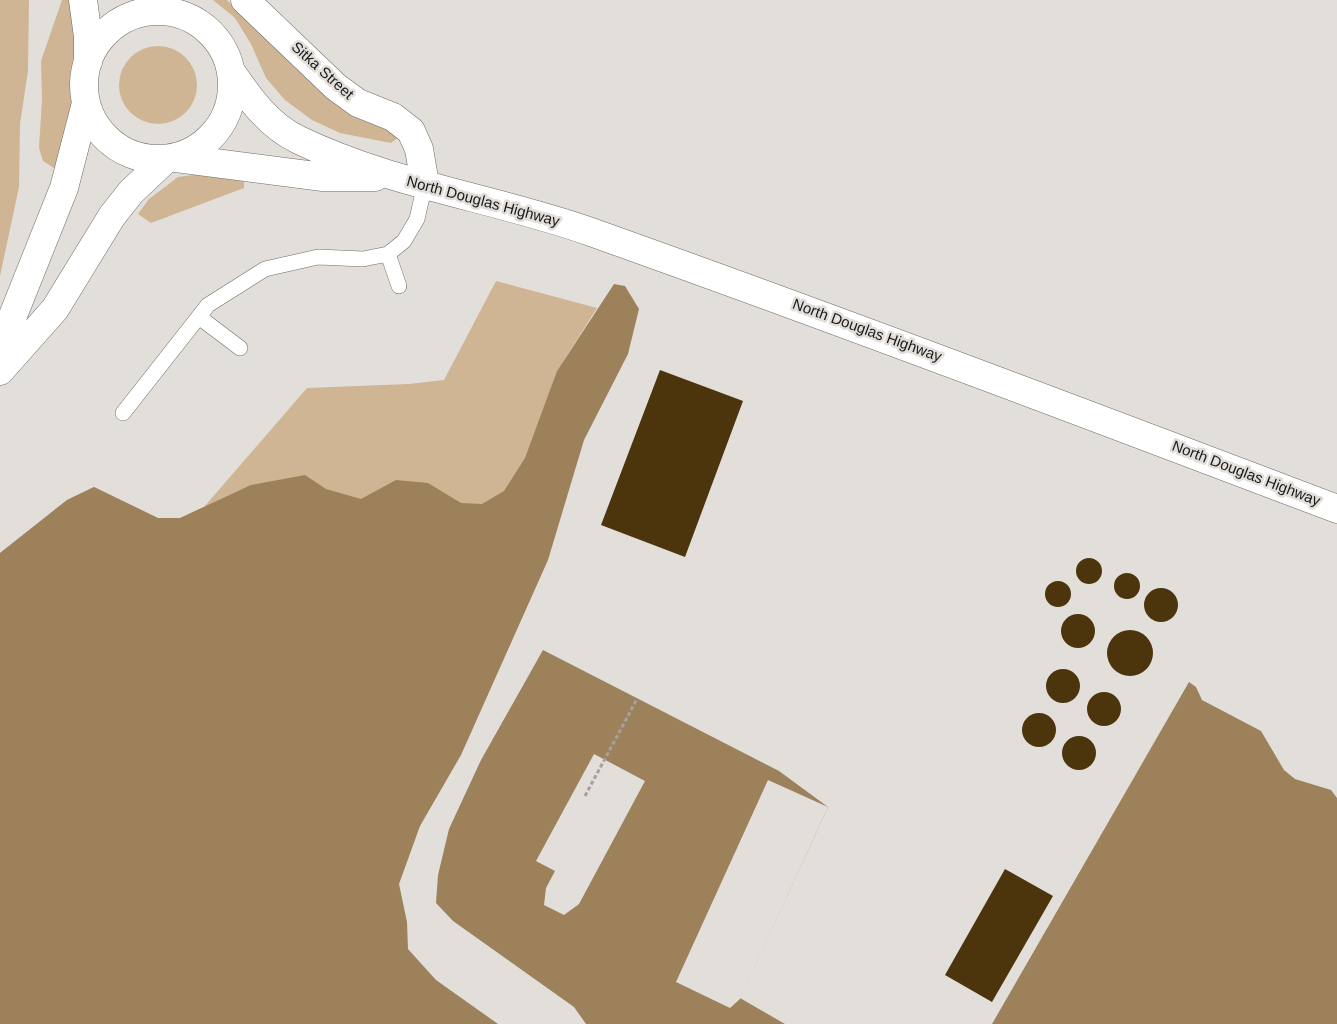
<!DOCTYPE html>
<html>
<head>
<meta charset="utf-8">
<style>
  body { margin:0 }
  canvas { display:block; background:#e2deda }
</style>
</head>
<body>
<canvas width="1337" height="1024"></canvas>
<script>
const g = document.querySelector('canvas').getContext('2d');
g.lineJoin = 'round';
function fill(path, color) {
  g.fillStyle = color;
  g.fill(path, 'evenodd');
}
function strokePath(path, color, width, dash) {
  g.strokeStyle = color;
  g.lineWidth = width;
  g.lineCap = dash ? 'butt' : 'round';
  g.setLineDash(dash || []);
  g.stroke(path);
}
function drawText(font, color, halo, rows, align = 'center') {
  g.font = font + ' Arial,sans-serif';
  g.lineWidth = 5;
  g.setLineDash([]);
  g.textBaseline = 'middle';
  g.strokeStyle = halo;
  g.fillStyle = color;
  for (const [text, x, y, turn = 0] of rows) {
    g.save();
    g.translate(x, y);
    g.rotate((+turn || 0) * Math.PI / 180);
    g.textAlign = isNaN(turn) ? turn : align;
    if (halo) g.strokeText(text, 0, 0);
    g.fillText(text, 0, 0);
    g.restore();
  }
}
const green = new Path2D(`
  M 0,0 L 29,0 L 28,71 L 20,124 L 19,187 L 0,276 Z
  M 62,0 L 76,0 L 78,64 L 68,169 L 62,173 L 43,161 L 39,148 L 42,100 L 41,61 Z
  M 213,0 L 227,0 L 239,12 L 396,126 L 399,137 L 391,143 L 340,133 L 312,120 L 285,100 L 266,78 L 251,44 L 235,18 Z
  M119 85a39 39 0 1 1 78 0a39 39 0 1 1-78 0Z
  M 216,172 L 244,178 L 244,188 L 151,223 L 138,214 L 149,199 L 178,177 Z
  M 496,281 L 597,308 L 557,371 L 512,505 L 0,1024 L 0,553 L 67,500 L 94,487 L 158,518 L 180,518 L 204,507 L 307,388 L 409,384 L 444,380 Z`);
const water = new Path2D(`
  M 614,284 L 625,286 L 639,309 L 628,354 L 584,440 L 548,560 L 461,755 L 420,826 L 399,884 L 407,922 L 408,949 L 436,980 L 498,1024 L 0,1024 L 0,553 L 67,500 L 94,487 L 158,518 L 180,518 L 251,485 L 305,475 L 326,489 L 361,499 L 396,480 L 428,483 L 461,503 L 482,504 L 504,491 L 525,458 L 557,371 Z
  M 543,650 L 779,771 L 828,807 L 740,998 L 785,1024 L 586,1024 L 574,1007 L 453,921 L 436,903 L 438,875 L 449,829 L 481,760 Z
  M 1189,682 L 1196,687 L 1202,700 L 1261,731 L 1284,770 L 1295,779 L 1331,790 L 1337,798 L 1337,1024 L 992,1024 Z`);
const pier = new Path2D(`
  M 594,754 L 645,781 L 579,904 L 564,915 L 544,905 L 546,888 L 555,871 L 536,861 Z
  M 768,780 L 828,807 L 740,999 L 730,1008 L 676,982 Z`);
const building = new Path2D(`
  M 660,370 L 743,401 L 685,557 L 601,525 Z
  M1076 571a13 13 0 1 1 26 0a13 13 0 1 1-26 0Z
  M1114 586a13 13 0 1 1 26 0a13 13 0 1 1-26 0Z
  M1045 594a13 13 0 1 1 26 0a13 13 0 1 1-26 0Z
  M1144 605a17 17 0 1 1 34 0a17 17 0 1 1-34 0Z
  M1061 631a17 17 0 1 1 34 0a17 17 0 1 1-34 0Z
  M1107 653a23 23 0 1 1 46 0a23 23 0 1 1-46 0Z
  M1046 686a17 17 0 1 1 34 0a17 17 0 1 1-34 0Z
  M1087 709a17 17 0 1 1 34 0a17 17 0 1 1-34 0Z
  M1022 730a17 17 0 1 1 34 0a17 17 0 1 1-34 0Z
  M1062 753a17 17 0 1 1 34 0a17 17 0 1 1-34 0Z
  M 1005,869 L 1053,896 L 992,1002 L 945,975 Z`);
const path = new Path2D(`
  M 585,796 L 637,699`);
const service = new Path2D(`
  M 388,254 L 399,286
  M 199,317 L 240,348
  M 123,413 L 208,305 L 265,269 L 318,257 L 363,259 L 388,254 L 404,241 L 417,219 L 425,184`);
const minor = new Path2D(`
  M 245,0 L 336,87 L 358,103 L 393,117 L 411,131 L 419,149 L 425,184`);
const secondary = new Path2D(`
  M 83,0 L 88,37 L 88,62
  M84 85a74 74 0 1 1 148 0a74 74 0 1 1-148 0Z
  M 232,73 C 250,99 269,126 299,140 C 392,185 495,198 591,232 C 841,321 1089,415 1337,509
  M 176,158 L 323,177 L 375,177
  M 0,348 L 64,188 L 86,103
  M 0,371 L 55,309 L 112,216 L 131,192 L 166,159`);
const streetNames = [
  ["Sitka Street",322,71,42],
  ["North Douglas Highway",483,202,15],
  ["North Douglas Highway",867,331,20],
  ["North Douglas Highway",1246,474,21]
];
fill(green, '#cfb594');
fill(water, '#9d815b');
fill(pier, '#e2deda');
fill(building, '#4c340d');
strokePath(service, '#6f6c69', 16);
strokePath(minor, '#6f6c69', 29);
strokePath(secondary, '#6f6c69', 29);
strokePath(path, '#a4a19e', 3, [4, 2.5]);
strokePath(service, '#fff', 15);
strokePath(minor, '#fff', 28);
strokePath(secondary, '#fff', 28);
drawText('15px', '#1b1a19', '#e2deda', streetNames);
</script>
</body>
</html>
